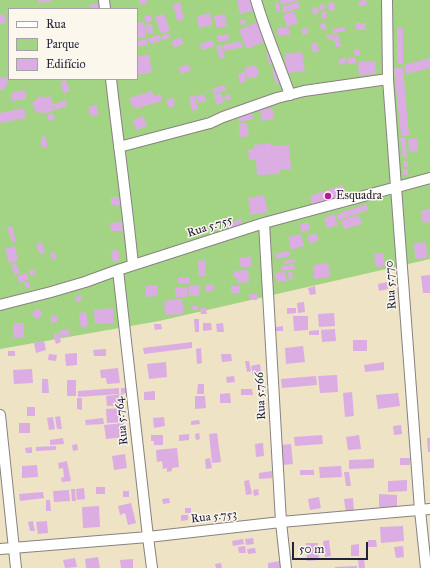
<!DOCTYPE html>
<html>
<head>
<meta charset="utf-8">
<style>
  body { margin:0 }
  #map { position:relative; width:430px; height:568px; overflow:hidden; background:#eee3c4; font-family:"IM FELL Great Primer",serif }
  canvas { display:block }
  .legend { position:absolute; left:8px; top:8px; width:130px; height:72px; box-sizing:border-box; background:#fbf7ec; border:1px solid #a4a2a5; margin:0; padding:5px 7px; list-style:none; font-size:12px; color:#22223b }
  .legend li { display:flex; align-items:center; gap:8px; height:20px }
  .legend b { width:20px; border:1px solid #a4a2a5 }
  .scale { position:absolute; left:292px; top:542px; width:76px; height:18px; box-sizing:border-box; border:2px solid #22223b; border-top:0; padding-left:5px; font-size:12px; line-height:14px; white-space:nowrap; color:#22223b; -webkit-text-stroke:3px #fbf7ec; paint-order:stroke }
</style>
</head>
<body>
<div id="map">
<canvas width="430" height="568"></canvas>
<ul class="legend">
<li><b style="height:5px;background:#fff"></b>Rua</li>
<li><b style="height:11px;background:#a3d483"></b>Parque</li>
<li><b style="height:11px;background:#dbade3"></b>Edifício</li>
</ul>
<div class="scale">50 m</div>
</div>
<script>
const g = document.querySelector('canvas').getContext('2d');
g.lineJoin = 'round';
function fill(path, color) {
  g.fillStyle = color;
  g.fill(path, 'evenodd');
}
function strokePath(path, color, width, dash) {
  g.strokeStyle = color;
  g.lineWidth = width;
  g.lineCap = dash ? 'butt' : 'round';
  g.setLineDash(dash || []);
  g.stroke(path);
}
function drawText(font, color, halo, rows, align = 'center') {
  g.font = font + ' "IM FELL Great Primer",serif';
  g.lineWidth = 3;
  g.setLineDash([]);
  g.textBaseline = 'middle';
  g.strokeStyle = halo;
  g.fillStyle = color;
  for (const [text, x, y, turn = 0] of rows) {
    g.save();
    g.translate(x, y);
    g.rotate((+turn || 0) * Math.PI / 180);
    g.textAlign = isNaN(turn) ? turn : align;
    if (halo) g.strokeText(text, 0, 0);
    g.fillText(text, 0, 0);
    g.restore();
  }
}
const green = new Path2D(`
  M 0,0 L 430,0 L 430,259 L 159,321 L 0,349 ZM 9,9 L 137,9 L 137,79 L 9,79 Z`);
const building = new Path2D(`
  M 38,0 L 52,0 L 52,1 L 39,3 Z
  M 139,0 L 147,0 L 147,3 L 140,5 Z
  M 237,0 L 253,0 L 255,10 L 240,14 Z
  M 280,0 L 297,0 L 297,1 L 281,5 Z
  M 366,0 L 367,5 L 359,6 L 358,1 Z
  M 278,1 L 280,12 L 277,13 L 275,2 Z
  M 180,2 L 184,19 L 177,21 L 173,4 Z
  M 298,2 L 300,8 L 283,13 L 282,7 Z
  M 334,2 L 335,10 L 329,11 L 328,3 Z
  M 99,3 L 100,9 L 91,9 L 90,5 Z
  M 324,4 L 325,9 L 320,10 L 319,5 Z
  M 318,7 L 319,13 L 313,15 L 312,8 Z
  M 294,11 L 298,23 L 287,27 L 283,15 Z
  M 326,11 L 327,18 L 322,19 L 321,12 Z
  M 210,13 L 212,25 L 199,28 L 197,16 Z
  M 4,14 L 6,23 L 0,24 L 0,15 Z
  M 164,14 L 170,30 L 161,34 L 155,17 Z
  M 225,14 L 227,26 L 216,28 L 214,16 Z
  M 151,15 L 152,22 L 146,23 L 144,16 Z
  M 240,20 L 245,20 L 246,24 L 241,25 Z
  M 144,22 L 146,37 L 137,38 L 137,23 Z
  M 258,22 L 266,41 L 247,49 L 239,30 Z
  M 325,23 L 327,29 L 321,30 L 320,24 Z
  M 356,23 L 366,23 L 366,30 L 356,30 Z
  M 152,24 L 153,33 L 147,34 L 146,25 Z
  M 307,27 L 309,32 L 303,35 L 301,30 Z
  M 345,27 L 345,31 L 333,34 L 332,29 Z
  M 278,28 L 289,28 L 289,35 L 278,35 Z
  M 397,28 L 403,28 L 403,64 L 397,64 Z
  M 169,33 L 171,37 L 162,40 L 161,36 Z
  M 228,34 L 229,40 L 218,42 L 217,36 Z
  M 332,34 L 333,39 L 328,40 L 326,35 Z
  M 159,35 L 161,41 L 150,44 L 148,38 Z
  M 338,35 L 341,46 L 336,47 L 333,36 Z
  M 180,37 L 184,43 L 175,48 L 171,42 Z
  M 147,39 L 148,45 L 137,47 L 137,41 Z
  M 212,40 L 214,46 L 202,50 L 200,44 Z
  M 241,41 L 243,47 L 224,51 L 223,45 Z
  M 317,42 L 319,51 L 313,52 L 311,44 Z
  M 221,45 L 225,57 L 220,59 L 216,46 Z
  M 359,49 L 360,55 L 355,56 L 354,50 Z
  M 271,52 L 275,63 L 270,65 L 266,53 Z
  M 302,52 L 305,71 L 287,73 L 285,54 Z
  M 149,54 L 152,72 L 137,75 L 137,57 Z
  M 345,57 L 347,62 L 340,65 L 338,60 Z
  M 348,58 L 356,58 L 356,63 L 348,64 Z
  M 430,58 L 430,68 L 406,74 L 404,65 Z
  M 375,61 L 376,74 L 359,75 L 358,62 Z
  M 188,64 L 191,70 L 181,74 L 178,68 Z
  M 256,65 L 259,76 L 248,79 L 244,68 Z
  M 278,68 L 282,82 L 276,84 L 272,70 Z
  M 394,68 L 403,68 L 409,136 L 401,136 Z
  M 245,72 L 246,82 L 240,83 L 238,74 Z
  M 7,77 L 8,84 L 5,85 L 5,89 L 0,90 L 0,78 Z
  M 66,80 L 70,91 L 64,93 L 60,82 Z
  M 224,85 L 226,90 L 214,94 L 212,89 Z
  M 25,90 L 26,99 L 12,101 L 11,93 Z
  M 152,91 L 154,96 L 160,94 L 162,101 L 135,109 L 134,106 L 132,106 L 129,98 Z
  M 221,93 L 224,102 L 217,105 L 214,95 Z
  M 204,94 L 206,101 L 198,103 L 196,96 Z
  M 229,94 L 231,99 L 226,101 L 224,96 Z
  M 41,96 L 42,98 L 50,96 L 55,110 L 42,114 L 41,112 L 36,113 L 32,102 L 37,100 L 36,98 Z
  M 195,96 L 198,109 L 192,111 L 189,97 Z
  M 173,98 L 175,106 L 169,108 L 166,100 Z
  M 65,100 L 67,106 L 56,110 L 54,104 Z
  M 96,105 L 99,114 L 91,117 L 88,107 Z
  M 24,108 L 26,118 L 0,123 L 0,113 Z
  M 272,108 L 274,119 L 262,121 L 260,110 Z
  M 252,112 L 253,119 L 239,122 L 238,115 Z
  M47.5 117a3.5 3.5 0 1 1 7 0a3.5 3.5 0 1 1-7 0Z
  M 143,116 L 147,126 L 136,130 L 133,120 Z
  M 247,123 L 249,136 L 240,137 L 239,124 Z
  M 46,136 L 47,147 L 41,147 L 41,137 Z
  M 405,137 L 407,158 L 403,158 L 400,138 Z
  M 417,138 L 418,151 L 409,152 L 408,139 Z
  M 271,143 L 271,146 L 289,145 L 291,169 L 280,170 L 280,174 L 257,175 L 256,160 L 249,160 L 248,149 L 254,149 L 254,145 Z
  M 403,161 L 408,161 L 408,167 L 403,167 Z
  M 403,169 L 408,169 L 408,175 L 403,175 Z
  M 343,185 L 347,196 L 313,207 L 310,196 Z
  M 264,195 L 268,212 L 251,215 L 248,198 Z
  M 111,197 L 123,197 L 124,205 L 111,205 Z
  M 366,204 L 368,210 L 338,220 L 337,214 Z
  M 430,209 L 430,222 L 423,223 L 421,211 Z
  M 334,214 L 338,225 L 327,228 L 324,218 Z
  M 359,215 L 362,224 L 344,229 L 341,220 Z
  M 241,219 L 243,226 L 229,230 L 227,224 Z
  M 122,222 L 123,231 L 111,231 L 110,223 Z
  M 309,223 L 310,230 L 301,232 L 300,224 Z
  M 12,226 L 16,241 L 12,242 L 7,227 Z
  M 316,233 L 319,240 L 310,244 L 307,236 Z
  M 301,234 L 304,246 L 291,250 L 288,237 Z
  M 42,242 L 45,252 L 40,254 L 36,244 Z
  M 426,242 L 427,258 L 415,259 L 414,243 Z
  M 15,246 L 18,260 L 9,263 L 5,248 Z
  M 118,250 L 120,260 L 113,262 L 111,251 Z
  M 289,251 L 290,256 L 276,259 L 275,254 Z
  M 54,252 L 57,258 L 52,260 L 50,254 Z
  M 383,253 L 385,266 L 376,267 L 374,254 Z
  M 250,256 L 252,266 L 241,268 L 239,258 Z
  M 295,259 L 295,262 L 284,264 L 284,261 Z
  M 205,260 L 206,276 L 199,277 L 198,261 Z
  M 16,263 L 20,273 L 15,275 L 11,265 Z
  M 328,263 L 330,277 L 314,279 L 313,265 Z
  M 294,264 L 295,269 L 282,271 L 281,266 Z
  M 34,269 L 36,274 L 31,276 L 29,271 Z
  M 248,270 L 249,282 L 238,283 L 237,278 L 233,278 L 233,271 Z
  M 292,271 L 293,280 L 289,280 L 288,272 Z
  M 285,272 L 287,281 L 277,282 L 275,273 Z
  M 27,273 L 29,279 L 19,283 L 17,276 Z
  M 430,275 L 430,293 L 423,293 L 421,276 Z
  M 190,277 L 190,283 L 178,284 L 178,278 Z
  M 28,281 L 30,287 L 26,289 L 24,283 Z
  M 387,282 L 388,289 L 379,291 L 378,284 Z
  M 213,284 L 213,291 L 206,292 L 206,285 Z
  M 157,285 L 158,296 L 146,297 L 145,286 Z
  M 199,285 L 200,296 L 189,296 L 188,286 Z
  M 231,286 L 240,286 L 240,293 L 231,293 Z
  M 315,286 L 316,294 L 310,295 L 308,288 Z
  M 187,287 L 187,297 L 176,297 L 175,288 Z
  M 249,294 L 257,294 L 257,300 L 250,300 Z
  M 80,295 L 82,300 L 77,303 L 75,297 Z
  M 182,299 L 184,314 L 165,315 L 164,301 Z
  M 304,302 L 305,312 L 298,313 L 297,303 Z
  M 192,306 L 198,306 L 198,310 L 192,310 Z
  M 113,308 L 114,323 L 95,324 L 94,310 Z
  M 200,308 L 206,308 L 207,314 L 201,314 Z
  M 287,308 L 296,308 L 296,313 L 287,314 Z
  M32.5 314a4.5 4.5 0 1 1 9 0a4.5 4.5 0 1 1-9 0Z
  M 86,312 L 88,327 L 81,328 L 79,313 Z
  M 334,313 L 335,326 L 319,327 L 318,314 Z
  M 51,316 L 57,316 L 57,322 L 51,323 Z
  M 293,316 L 308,316 L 308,330 L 294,331 Z
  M 194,319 L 199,319 L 199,332 L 195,332 Z
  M 13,323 L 24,323 L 24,338 L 13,337 Z
  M 203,323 L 211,323 L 212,330 L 203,331 Z
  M 223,323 L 224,332 L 217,332 L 216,324 Z
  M 154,324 L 161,324 L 162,329 L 155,330 Z
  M 283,326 L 283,331 L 276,331 L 276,327 Z
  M 69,329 L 70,335 L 61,338 L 59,331 Z
  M 335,329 L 336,341 L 322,342 L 321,330 Z
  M 319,330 L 319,335 L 309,335 L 309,331 Z
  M 58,333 L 61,342 L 56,344 L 53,334 Z
  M 353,340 L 367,340 L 367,351 L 353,351 Z
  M 44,341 L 46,350 L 36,353 L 34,343 Z
  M 192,342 L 192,348 L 144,354 L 143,348 Z
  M 303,346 L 305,362 L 286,364 L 285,348 Z
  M 201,348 L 202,363 L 197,364 L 196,349 Z
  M 106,349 L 106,356 L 94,356 L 93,350 Z
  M 8,351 L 15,351 L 15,356 L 8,356 Z
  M 77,353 L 77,365 L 66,366 L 65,354 Z
  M 49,354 L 57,355 L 56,361 L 48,360 Z
  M 221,354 L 231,354 L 232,361 L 222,362 Z
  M 245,361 L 249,361 L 251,371 L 247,372 Z
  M 166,362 L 167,377 L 149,379 L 147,364 Z
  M 384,362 L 384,370 L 365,372 L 364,365 Z
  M 260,364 L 261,373 L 253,375 L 251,366 Z
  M 118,368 L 120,383 L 107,384 L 106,378 L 101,378 L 100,370 Z
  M 32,369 L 33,383 L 14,384 L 13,370 Z
  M 337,375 L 338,392 L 320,393 L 318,376 Z
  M 234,376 L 235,382 L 227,383 L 226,377 Z
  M 316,376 L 317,385 L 282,388 L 281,379 Z
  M 42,379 L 48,379 L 49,393 L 42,393 Z
  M 67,380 L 76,380 L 76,396 L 67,396 Z
  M 198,384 L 204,384 L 204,394 L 197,394 Z
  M 119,388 L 119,394 L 78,397 L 78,391 Z
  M 121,388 L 126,388 L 126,393 L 121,394 Z
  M 241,389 L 252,389 L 253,395 L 241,395 Z
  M 155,391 L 155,400 L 144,400 L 144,392 Z
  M 352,392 L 354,416 L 345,417 L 343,393 Z
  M 230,393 L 231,403 L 220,403 L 220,394 Z
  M 398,393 L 400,406 L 378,409 L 376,395 Z
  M 123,394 L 124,405 L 107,406 L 106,396 Z
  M 195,396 L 205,396 L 206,408 L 195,409 Z
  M 77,398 L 82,398 L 82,410 L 77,409 Z
  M 27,407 L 35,407 L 35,416 L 27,416 Z
  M 123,408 L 124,422 L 107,423 L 106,409 Z
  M 60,416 L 62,429 L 57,429 L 55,417 Z
  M 53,417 L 55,429 L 49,430 L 47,418 Z
  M 164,417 L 165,426 L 154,428 L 153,418 Z
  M 103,418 L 104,424 L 86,425 L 85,420 Z
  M 199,420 L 200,424 L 191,425 L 191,421 Z
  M 19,423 L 30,423 L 30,433 L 19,433 Z
  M 124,423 L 125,437 L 106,439 L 104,425 Z
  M 401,425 L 402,434 L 394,435 L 393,426 Z
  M 199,433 L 200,439 L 196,440 L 195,434 Z
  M 217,433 L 221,462 L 212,463 L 209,434 Z
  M 189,434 L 189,440 L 179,441 L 179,435 Z
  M 151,435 L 163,435 L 163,445 L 154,445 L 154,441 L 151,441 Z
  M 322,435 L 323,444 L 295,446 L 294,437 Z
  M 359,435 L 361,449 L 348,450 L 346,437 Z
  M 63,438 L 64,444 L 50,445 L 50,440 Z
  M 427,438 L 430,438 L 430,452 L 428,452 Z
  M 263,443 L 264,456 L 256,457 L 255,444 Z
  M 77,444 L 78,450 L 73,451 L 72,445 Z
  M 291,444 L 293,464 L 283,465 L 281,445 Z
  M 56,446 L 56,450 L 36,451 L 36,447 Z
  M 32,447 L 32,453 L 26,453 L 25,448 Z
  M 177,448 L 179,467 L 172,468 L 172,471 L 167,472 L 167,468 L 163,469 L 162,461 L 157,462 L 156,450 Z
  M 125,454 L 127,468 L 114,470 L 112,456 Z
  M 210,458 L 212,468 L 206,469 L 205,459 Z
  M 400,458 L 410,458 L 410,465 L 400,465 Z
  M 374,459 L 374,468 L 349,469 L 349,460 Z
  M 67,461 L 71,481 L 62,482 L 61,478 L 64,477 L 63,468 L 59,469 L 58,463 Z
  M 37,465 L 38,477 L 22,478 L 22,466 Z
  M 341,466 L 342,477 L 320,478 L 319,467 Z
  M 300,470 L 314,470 L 314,475 L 300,475 Z
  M 272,471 L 272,478 L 259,479 L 259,473 Z
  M 344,472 L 349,472 L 351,486 L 346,486 Z
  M 249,480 L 252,494 L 246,495 L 244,481 Z
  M 407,480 L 407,491 L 388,492 L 388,481 Z
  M 96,487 L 105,487 L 105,494 L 96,494 Z
  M 84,488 L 85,499 L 77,500 L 76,489 Z
  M 71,489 L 75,489 L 76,501 L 72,501 Z
  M 258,489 L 259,495 L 254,496 L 253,490 Z
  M 69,490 L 70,501 L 54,502 L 53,491 Z
  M 123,491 L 129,491 L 129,497 L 123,497 Z
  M 43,492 L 44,498 L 20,501 L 19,494 Z
  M 379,494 L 397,495 L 397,508 L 379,507 Z
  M 319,497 L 321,508 L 310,510 L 308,499 Z
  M 169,498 L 170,503 L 163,504 L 162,499 Z
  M 353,498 L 354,512 L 346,513 L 344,499 Z
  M 46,500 L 50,500 L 51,511 L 46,511 Z
  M 131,503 L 136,523 L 128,525 L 125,513 L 120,515 L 118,506 Z
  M 99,506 L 100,527 L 83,528 L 82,507 Z
  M 185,508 L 191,508 L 191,513 L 185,513 Z
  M 181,515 L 188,515 L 188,520 L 181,521 Z
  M 33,521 L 35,531 L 30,531 L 28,522 Z
  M 47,521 L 48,533 L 38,534 L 36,522 Z
  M 403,526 L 404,541 L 381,543 L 380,527 Z
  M 253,538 L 254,544 L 246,545 L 245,539 Z
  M 243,539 L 244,544 L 233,546 L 232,541 Z
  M 329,540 L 331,556 L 325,557 L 323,541 Z
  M 368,540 L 376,540 L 377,547 L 368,547 Z
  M 306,543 L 318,543 L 319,560 L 307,561 Z
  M 359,544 L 359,556 L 351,556 L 351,545 Z
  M 245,546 L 246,553 L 239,553 L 238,547 Z
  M 403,546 L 404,557 L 396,558 L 394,547 Z
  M 255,548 L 256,553 L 248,554 L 247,549 Z
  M 98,557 L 100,568 L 86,568 L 85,559 Z
  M 75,558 L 77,567 L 65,568 L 63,560 Z
  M 364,558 L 365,568 L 359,568 L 358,559 Z
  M 133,559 L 133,568 L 121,568 L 120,560 Z
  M 280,561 L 281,568 L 268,568 L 268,563 Z
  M 221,563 L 222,568 L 216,568 L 215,564 Z
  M 357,566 L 357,568 L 335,568 L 335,567 Z`);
const street = new Path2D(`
  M 104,0 L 105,9
  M 256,0 C 265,32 279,63 290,95
  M 387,0 L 388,79 L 420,510 L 426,568
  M 111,79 C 118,141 127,203 133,265
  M 119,147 L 210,123 L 223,117 L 277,98 L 304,91 L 388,79
  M 264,223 L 281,522 L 286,568
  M 118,270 L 148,537 L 152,568
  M 0,305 L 51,292 L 85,282 L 118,270 L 264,223 L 430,178
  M 0,415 L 16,568
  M 0,549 L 148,537 L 281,522 L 430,509`);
const markers = [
  [328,196,4,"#b5179e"]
];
const poiNames = [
  ["Esquadra",336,196]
];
const streetNames = [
  ["Rua 5.755",210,227,-18],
  ["Rua 5.770",391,285,-94],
  ["Rua 5.766",261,396,-93],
  ["Rua 5.764",122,421,-96],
  ["Rua 5.753",214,517,-6]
];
fill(green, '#a3d483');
fill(building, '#dbade3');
strokePath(street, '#888280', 12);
strokePath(street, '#fff', 10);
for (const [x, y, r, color] of markers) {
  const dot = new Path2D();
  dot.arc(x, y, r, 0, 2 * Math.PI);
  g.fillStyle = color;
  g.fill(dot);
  strokePath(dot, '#fbf7ec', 1.5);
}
drawText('12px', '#22223b', '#fbf7ec', poiNames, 'left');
drawText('12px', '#22223b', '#fbf7ec', streetNames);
</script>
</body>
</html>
